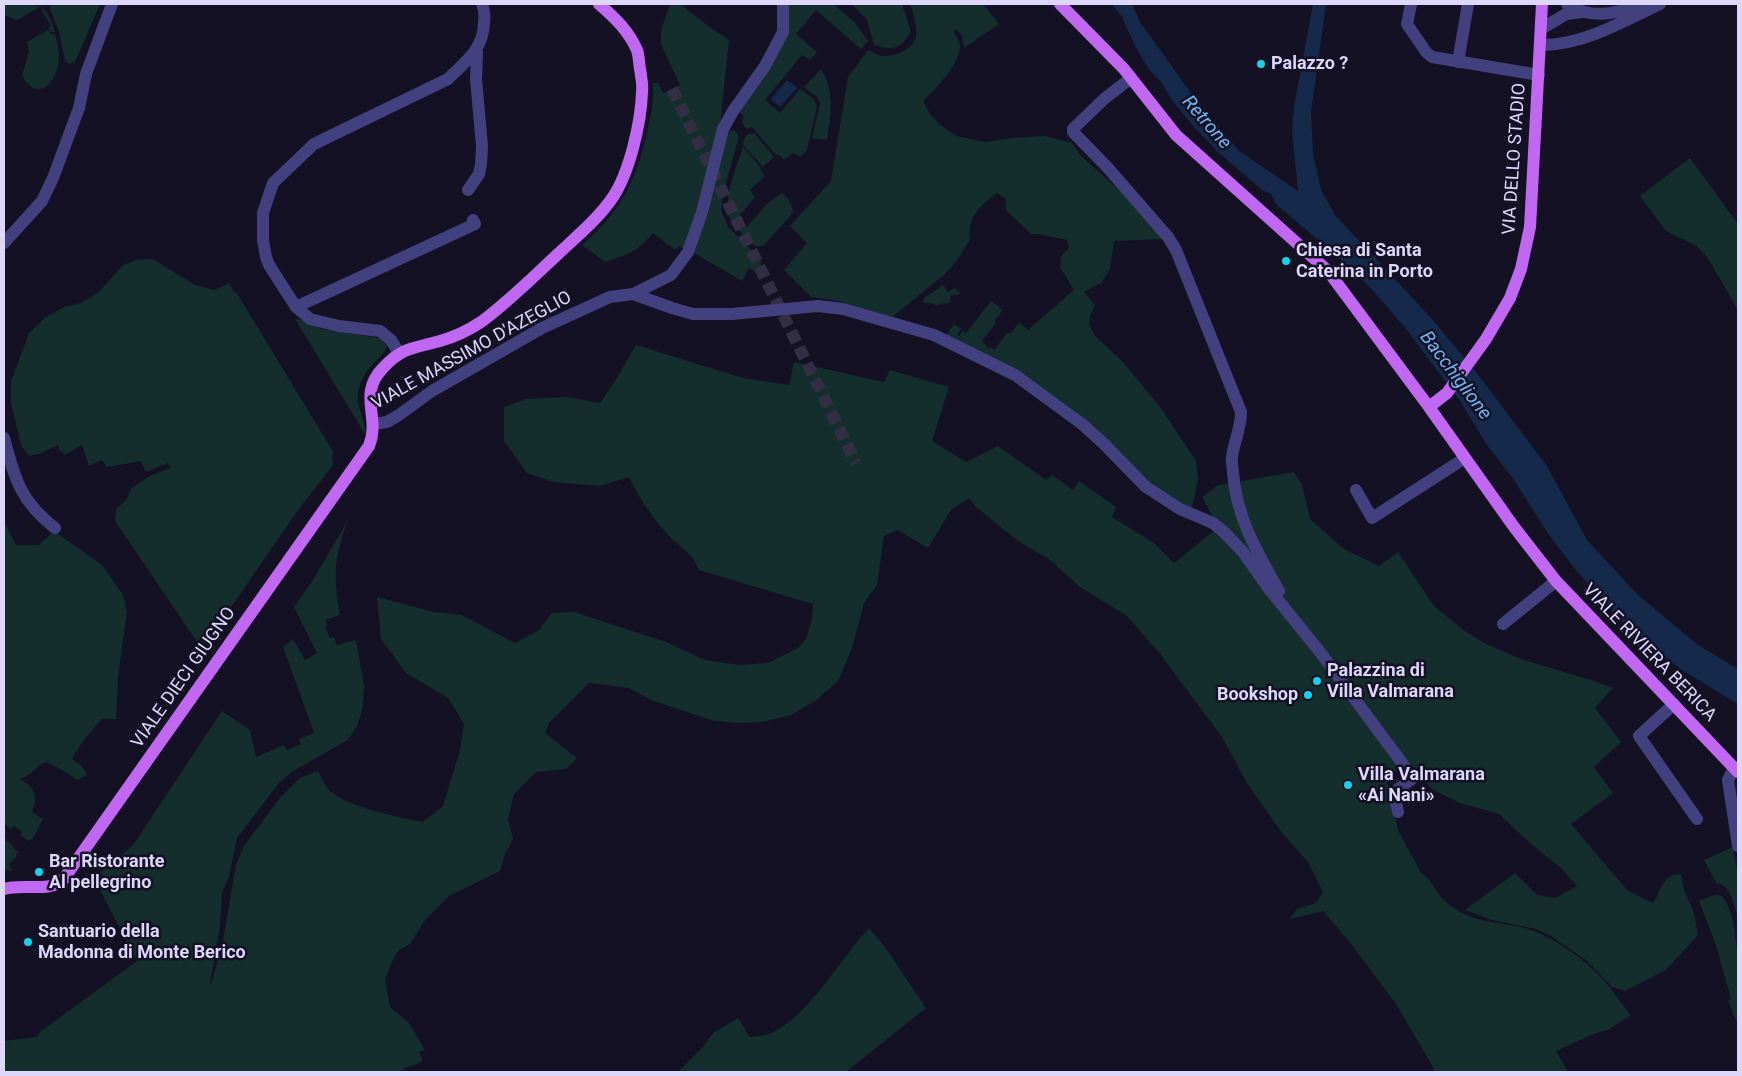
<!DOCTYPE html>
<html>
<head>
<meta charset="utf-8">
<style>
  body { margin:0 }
  #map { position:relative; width:1742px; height:1076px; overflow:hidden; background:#141124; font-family:Roboto,sans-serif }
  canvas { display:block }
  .frame { position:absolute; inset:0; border:5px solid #dcd7fb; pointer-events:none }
</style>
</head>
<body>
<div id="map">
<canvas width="1742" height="1076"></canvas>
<div class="frame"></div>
</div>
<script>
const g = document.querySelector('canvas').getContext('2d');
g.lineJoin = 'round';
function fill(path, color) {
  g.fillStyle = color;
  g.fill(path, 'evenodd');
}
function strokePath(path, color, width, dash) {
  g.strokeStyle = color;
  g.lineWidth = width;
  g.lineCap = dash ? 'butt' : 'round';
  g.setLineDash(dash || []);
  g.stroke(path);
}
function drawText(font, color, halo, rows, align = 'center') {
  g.font = font + ' Roboto,sans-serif';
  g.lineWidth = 5;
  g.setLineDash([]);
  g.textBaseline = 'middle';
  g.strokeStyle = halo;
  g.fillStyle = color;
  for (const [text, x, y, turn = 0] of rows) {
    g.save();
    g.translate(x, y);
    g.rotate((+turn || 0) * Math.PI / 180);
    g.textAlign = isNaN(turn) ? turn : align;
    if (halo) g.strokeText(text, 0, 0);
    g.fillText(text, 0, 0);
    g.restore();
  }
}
const green = new Path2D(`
  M 4,4 C 12,4 34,3 41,7 C 49,11 52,25 55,32 L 51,32 L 48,28 L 51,26 L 40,7 L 17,20 L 4,15 Z
  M 51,4 L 100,4 L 75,62 L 69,64 L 65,61 L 59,32 L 50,9 Z
  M 670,4 L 680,4 L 707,25 L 729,40 L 720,125 L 703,192 L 684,249 L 679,246 L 675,250 L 653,233 C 637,252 628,255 605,262 L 582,245 C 620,212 634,185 646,137 C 649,123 653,108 653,95 C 653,91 653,87 653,83 L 658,83 L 663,93 L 680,85 L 661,44 L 661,30 Z
  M 789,4 L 834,4 L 855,23 L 868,41 L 861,49 L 816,10 L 796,34 L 817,52 L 810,60 L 802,55 L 765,100 L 780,113 L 800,89 L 814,99 L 817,107 L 807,150 L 801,157 L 793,153 L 784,160 L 779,155 L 776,155 L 752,127 L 746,129 L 742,122 L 744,116 L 738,112 L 768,66 Z
  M 852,4 L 902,4 L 911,32 C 900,49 893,51 874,45 L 867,20 Z
  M 910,4 L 983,4 L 999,24 L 964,48 L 962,36 L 956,29 L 953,32 C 956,36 960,40 960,46 C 959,66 936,88 923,101 L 930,114 L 940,125 L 957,136 L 985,142 L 1011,138 L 1045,136 L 1072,143 L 1081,156 L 1123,193 L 1165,239 L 1114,241 L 1110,269 L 1101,283 L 1084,292 L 1095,305 L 1090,316 L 1089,324 L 1095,336 L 1123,362 L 1161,408 L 1196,461 L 1198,480 L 1191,511 L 1166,498 L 1087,422 L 1068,406 L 1020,373 L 945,337 L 954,324 L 961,329 L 957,335 L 959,336 L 963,331 L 966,333 L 991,301 L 1003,310 L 994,321 L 996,323 L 982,341 L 989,349 L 991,347 L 994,350 L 1008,332 L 1010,334 L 1019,323 L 1030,331 L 1029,329 L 1074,290 L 1060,267 L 1061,256 L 1069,248 L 1067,240 L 1038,234 L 1031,234 L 1006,210 L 1006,199 L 997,193 C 981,205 967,217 970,239 L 958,259 L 944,275 L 891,318 L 838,301 L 811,297 L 784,270 L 807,243 L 790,226 L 831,181 L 848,77 L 868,50 C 872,52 878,55 882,56 C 895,57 915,49 916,35 C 917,24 913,13 910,4 Z
  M 48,30 L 51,34 L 55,34 C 58,44 60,55 58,65 C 54,87 34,101 22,75 L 29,51 L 27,42 Z
  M 821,69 C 835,91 831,115 827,140 L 812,138 L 820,104 L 817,97 L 804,87 Z
  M 731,130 L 734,130 L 739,136 L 723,194 L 721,210 L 728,227 L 760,258 L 763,266 L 758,274 L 749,268 L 742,281 L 694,253 L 728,132 Z
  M 748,134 L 755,134 L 774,157 L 763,167 L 743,145 L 744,139 Z
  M 743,147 L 761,168 L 761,172 L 764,174 L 764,177 L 750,190 L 755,197 L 740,215 L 740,220 L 747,227 L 767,204 L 782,193 C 788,198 793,205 793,213 L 763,246 L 755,246 C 747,238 737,230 731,220 C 721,201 737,166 743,147 Z
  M 1690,158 L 1738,224 L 1738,310 L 1709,260 L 1697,246 L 1666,231 L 1640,196 Z
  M 153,259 L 195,285 L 214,290 L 230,283 L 234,293 L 236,292 L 334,453 L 332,453 L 333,465 L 296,513 L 205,645 L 197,642 L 115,521 L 116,509 L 126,500 L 132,488 L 148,477 L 170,468 L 168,463 L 146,472 L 141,461 L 107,467 L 102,460 L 89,466 L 82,445 L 65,455 L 62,451 L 60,451 L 58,445 L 39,454 L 29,456 L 21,445 L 11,403 L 11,381 L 29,333 L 46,317 L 64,307 L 81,303 L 99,292 L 123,265 L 136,260 Z
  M 943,285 L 948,292 L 954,288 L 961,294 L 951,295 L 950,303 L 940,304 L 938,306 L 931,303 L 924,303 L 923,299 Z
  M 295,319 L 302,320 L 322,329 L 379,338 L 387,346 C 385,354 378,358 373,364 C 366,371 360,382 358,392 C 355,406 366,420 365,434 Z
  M 636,345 L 743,378 L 789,385 L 794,362 L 884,382 L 890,370 L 949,387 L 932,441 L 966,462 L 998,446 L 1046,480 L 1052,475 L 1073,490 L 1079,481 L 1116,507 L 1112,517 L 1154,543 L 1174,563 L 1215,530 L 1232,546 L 1401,768 L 1384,778 L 1393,793 L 1390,794 L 1398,830 L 1421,873 C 1432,879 1435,891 1443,899 C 1448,904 1456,910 1462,913 C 1484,925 1515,922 1536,932 C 1565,944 1593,966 1612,990 C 1618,999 1624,1007 1631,1015 L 1608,1030 L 1596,1033 L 1556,1051 L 1568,1072 L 1434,1072 L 1433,1067 L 1396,1004 L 1352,945 L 1323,911 L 1290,919 L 1297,909 L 1316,903 L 1323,892 L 1308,862 L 1282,833 L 1247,783 L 1222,737 L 1160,654 L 1127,616 L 1080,587 L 1049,559 L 1018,541 L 975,506 L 969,498 L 951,510 L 928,548 L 898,530 L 884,536 L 877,585 L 864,603 L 852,648 L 838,681 L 815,701 L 791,715 L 763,722 L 742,723 L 714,721 L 651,700 L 629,688 L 589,683 L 549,723 L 545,733 L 577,758 L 566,769 L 536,772 L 514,794 L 508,819 L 513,839 L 505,854 L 500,871 L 449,896 L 425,920 L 410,944 L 399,950 L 394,957 L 385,979 L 390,1007 L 409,1023 L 425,1050 L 419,1052 L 422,1058 L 422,1061 C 416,1067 408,1064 400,1072 L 4,1072 L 4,1041 L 37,1037 L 40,1032 L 137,961 L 99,888 L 95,883 L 101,872 L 133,845 L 222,711 L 250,730 L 256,757 L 284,745 L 287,750 L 301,744 L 299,739 L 314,733 L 283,647 L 293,639 L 305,660 L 317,653 L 294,607 L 313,580 L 348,520 C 334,557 333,576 340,615 L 325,620 L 327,626 L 325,627 L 330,638 L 334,637 L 337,645 L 356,640 L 364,686 L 362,711 L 357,726 L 348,740 L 293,771 L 279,783 L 237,838 L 229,876 L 222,893 L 220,926 L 210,984 L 211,984 L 222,947 L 236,864 L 244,846 L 279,799 L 300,778 L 318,771 C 321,777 325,787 330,791 C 350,808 398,817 423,822 L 443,806 L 460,750 L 464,724 L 448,698 L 406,673 L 381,639 L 377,597 L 434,612 L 462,615 L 515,643 L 539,630 L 552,613 L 574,612 L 666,642 L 705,660 L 739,665 L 768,663 L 798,648 L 806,639 L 812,619 L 813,604 L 699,570 C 692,552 683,550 671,538 C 654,520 639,499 629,477 L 600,486 L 553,482 L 527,473 L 504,441 L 504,407 L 526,399 L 567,397 L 600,403 L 617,378 Z
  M 1294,472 L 1302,485 L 1310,519 L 1344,549 L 1379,566 L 1398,552 L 1434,606 L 1465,631 L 1484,643 L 1521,659 L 1594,681 L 1613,688 L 1595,708 L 1621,742 L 1594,767 L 1613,793 L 1571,824 L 1627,890 L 1653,903 C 1662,890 1662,874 1681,874 L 1684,890 L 1694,913 L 1698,935 L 1666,970 L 1625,991 L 1612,987 L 1587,961 L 1551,936 L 1536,929 L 1492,920 L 1465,910 L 1515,873 L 1537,895 L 1555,898 L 1577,886 L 1561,868 L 1530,843 L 1499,814 L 1460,803 L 1433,790 L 1412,767 L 1214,519 L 1202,497 L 1218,485 Z
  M 4,521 L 16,545 L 39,545 L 54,531 L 102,565 L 123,595 L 127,612 L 118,677 L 116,719 L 102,719 L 83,741 L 72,759 L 82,766 L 87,775 L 77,780 L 64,771 L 46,762 C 36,765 33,775 20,779 C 34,787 39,796 32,812 L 43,819 L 33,838 L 28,841 L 20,835 L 22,832 L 15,826 L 10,829 L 4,822 Z
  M 4,830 L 6,833 L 5,836 L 6,842 L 8,841 L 18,852 L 16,855 L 17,856 L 9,864 L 12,872 L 4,869 Z
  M 1733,847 L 1738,877 L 1738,918 C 1734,906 1731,884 1716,883 L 1704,860 Z
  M 1714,895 L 1720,895 C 1742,911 1738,997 1738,1025 L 1728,1001 L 1731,999 L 1716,945 L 1699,901 Z
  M 869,928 L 885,947 L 926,1008 L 846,1072 L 678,1072 L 703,1047 L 713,1033 L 738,1018 L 750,1037 C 756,1036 764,1036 769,1034 C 806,1020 841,958 869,928 Z`);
const water = new Path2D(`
  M 1112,4 L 1132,4 L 1140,22 L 1188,89 L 1238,150 L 1298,191 L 1292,131 L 1294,107 L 1313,4 L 1326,4 L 1311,112 L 1312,132 L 1313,154 L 1321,190 L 1335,215 L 1432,319 L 1480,377 L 1547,466 L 1587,540 L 1637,594 L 1698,645 L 1738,669 L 1738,704 L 1682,670 L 1636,636 L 1601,599 L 1575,569 L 1547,532 L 1512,477 L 1489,448 L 1460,401 L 1407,330 L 1377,295 L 1354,271 L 1276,204 L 1271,194 L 1262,190 L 1218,152 L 1194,127 L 1172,100 L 1161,82 L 1148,68 L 1135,46 L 1122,17 Z
  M 787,80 L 797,88 L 780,107 L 771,99 Z`);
const minorTunnel = new Path2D(`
  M 672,89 L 856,463`);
const minor = new Path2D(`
  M 1411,4 L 1407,24 L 1426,52 L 1432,57 L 1539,75
  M 1567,4 C 1591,20 1616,14 1641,4
  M 1541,29 L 1566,14 L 1583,12
  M 1540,45 C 1583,46 1623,21 1660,4
  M 1458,62 L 1468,4
  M 1131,78 L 1104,99 L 1073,129 L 1073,132 L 1108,168 L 1168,237 L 1176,250 L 1241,412 C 1241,429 1234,441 1232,457 C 1231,462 1233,468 1233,473 C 1236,517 1258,554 1279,591
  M 468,190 L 479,174 L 481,164 L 482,146 L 476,79 L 477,51
  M 4,243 L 42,201 L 53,178 L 79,108 L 86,74 L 112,4
  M 633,294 L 672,308 L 693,314 L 732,314 L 818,306 L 843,309 L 934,335 L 1015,375 L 1082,424 L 1104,444 L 1146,487 L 1180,509 L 1213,523 L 1224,532 L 1243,552 L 1269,589 L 1320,652 L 1405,767 L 1412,779 L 1394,792 L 1398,812
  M 296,307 L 475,224 L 473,220
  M 399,353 L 391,340 L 380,331 L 339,326 L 310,319 L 296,307 L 269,265 L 266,257 L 263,240 L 263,213 L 273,183 L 314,144 L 448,79 C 466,61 483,50 484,23 C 485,16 485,11 482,4
  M 374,424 L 387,422 L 399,415 L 432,391 L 542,328 L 610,297 L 633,294 L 671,275 L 688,252 L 702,212 L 723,129 L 733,111 L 765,66 L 783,32 L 783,4
  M 4,438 C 15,479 20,501 55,528
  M 1356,490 L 1372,518 L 1465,458
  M 1503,624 L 1556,581
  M 1674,704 L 1639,736 L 1697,819
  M 1734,768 L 1728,780 L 1738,846`);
const major = new Path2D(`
  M 1060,4 L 1124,69 L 1176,135 L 1328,271 L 1429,407 L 1514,527 L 1556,581 L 1738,772
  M 1429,407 L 1447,393 L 1486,339 L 1510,298 L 1521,269 L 1530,227 L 1542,4
  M 4,889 C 24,883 48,893 63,880 L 369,446 C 381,416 357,395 383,368 C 402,347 415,348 440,341 C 454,337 469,330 481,322 C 508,302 533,277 558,254 C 577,236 598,219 613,197 C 630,171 641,122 642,92 C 643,84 641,76 640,69 C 639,63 639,56 637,50 C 628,30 615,18 599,4`);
const markers = [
  [1261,64,5,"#15d2ea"],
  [1286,261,5,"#15d2ea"],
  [1317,681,5,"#15d2ea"],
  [1308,695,5,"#15d2ea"],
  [1348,785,5,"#15d2ea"],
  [39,872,5,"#15d2ea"],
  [28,942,5,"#15d2ea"]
];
const poiNames = [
  ["Palazzo ?",1271,64],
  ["Chiesa di Santa",1296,251],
  ["Caterina in Porto",1296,272],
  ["Palazzina di",1327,671],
  ["Villa Valmarana",1327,692],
  ["Bookshop",1298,695,"right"],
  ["Villa Valmarana",1358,775],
  ["«Ai Nani»",1358,796],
  ["Bar Ristorante",49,862],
  ["Al pellegrino",49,883],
  ["Santuario della",38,932],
  ["Madonna di Monte Berico",38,953]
];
const streetNames = [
  ["VIA DELLO STADIO",1515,159,-86],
  ["VIALE MASSIMO D'AZEGLIO",472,351,-29],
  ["VIALE RIVIERA BERICA",1649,653,46],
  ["VIALE DIECI GIUGNO",184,678,-55]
];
const waterNames = [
  ["Retrone",1206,123,49],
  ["Bacchiglione",1455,376,53]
];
fill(green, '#142d2d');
fill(water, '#15294a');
strokePath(minorTunnel, '#322f44', 12, [12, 6]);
strokePath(minor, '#43407f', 12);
strokePath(major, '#c068f1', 12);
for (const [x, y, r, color] of markers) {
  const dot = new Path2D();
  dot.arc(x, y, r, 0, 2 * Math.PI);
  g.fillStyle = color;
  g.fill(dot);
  strokePath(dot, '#141124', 2);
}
drawText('bold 18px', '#dcd7fb', '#141124', poiNames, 'left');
drawText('18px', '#dcd7fb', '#141124', streetNames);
drawText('italic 19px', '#6fb4f2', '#141124', waterNames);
</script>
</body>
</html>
